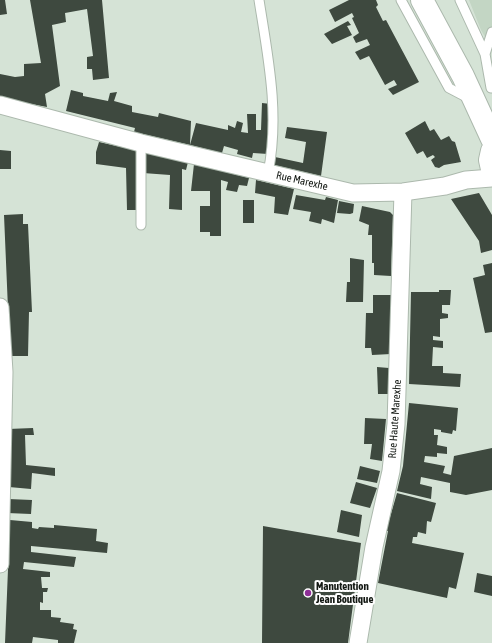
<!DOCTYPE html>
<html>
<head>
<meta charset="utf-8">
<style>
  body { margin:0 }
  canvas { display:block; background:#d5e3d6 }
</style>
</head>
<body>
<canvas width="492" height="643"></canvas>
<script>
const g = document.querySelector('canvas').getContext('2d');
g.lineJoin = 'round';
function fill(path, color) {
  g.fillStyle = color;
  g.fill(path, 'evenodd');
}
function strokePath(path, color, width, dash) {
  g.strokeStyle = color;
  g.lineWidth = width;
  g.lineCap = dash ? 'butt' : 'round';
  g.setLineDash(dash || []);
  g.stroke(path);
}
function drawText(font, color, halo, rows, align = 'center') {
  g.font = font + ' "Asap Condensed",sans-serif';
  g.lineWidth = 4;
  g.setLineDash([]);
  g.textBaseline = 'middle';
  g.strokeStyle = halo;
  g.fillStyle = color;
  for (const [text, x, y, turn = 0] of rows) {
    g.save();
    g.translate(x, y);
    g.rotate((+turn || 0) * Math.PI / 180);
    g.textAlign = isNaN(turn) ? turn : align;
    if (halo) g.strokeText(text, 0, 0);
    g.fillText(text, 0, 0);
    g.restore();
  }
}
const built = new Path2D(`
  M 469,0 L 492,0 L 492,49 L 481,30 Z`);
const building = new Path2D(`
  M 0,0 L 5,0 L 7,14 L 0,15 Z
  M 30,0 L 102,0 L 109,78 L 93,80 L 92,69 L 87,69 L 87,57 L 93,56 L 87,9 L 65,13 L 66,22 L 52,25 L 60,86 L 45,94 L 47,107 L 0,98 L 0,74 L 15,77 L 24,76 L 24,64 L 41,63 Z
  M 349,0 L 376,0 L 378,5 L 376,7 L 383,21 L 386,20 L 419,82 L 393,95 L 388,89 L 397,85 L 394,80 L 385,85 L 369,56 L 360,60 L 355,52 L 370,45 L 367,39 L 356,43 L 353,37 L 359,33 L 352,18 L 354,17 L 352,13 L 335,22 L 329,10 Z
  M 348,21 L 351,25 L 347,26 L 352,35 L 332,44 L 324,34 Z
  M 71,90 L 83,93 L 83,96 L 108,101 L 110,93 L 117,92 L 114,101 L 132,106 L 132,112 L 158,117 L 159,113 L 191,121 L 190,145 L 134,132 L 135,128 L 66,111 Z
  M 262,103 L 271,104 L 268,154 L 253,153 L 252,158 L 237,154 L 238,150 L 224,146 L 222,153 L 190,145 L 196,123 L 228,130 L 228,125 L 235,128 L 237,121 L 243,123 L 241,132 L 248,133 L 247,114 L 256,114 L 256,130 L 261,130 Z
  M 425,121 L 430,131 L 434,129 L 441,140 L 449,136 L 452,141 L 455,142 L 461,162 L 444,165 L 439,168 L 435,167 L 431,160 L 435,157 L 433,155 L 427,158 L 423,151 L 417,154 L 405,133 Z
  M 287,127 L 327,132 L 321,176 L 274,165 L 275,157 L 303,163 L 306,142 L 285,138 Z
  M 99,142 L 139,151 L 140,210 L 127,210 L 126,168 L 96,164 L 96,152 Z
  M 0,150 L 11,151 L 11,169 L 0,169 Z
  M 144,152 L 188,162 L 186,170 L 182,169 L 182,210 L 169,209 L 170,175 L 143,173 Z
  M 194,164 L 249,178 L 247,186 L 239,185 L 237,192 L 226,190 L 228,182 L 221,180 L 221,236 L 210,236 L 210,232 L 200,232 L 200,206 L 210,206 L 210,191 L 191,191 Z
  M 256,180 L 294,189 L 288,215 L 274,213 L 275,197 L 255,193 Z
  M 479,193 L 492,215 L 492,250 L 481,253 L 479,241 L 451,199 Z
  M 296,195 L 325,200 L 326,197 L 338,200 L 334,223 L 322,219 L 321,224 L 309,221 L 311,212 L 293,209 Z
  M 243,200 L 254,200 L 254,223 L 243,223 Z
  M 339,201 L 354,204 L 353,213 L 350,214 L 337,213 Z
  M 362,206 L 390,212 L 393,215 L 391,276 L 374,275 L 374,263 L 372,263 L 372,235 L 368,235 L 369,225 L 359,221 Z
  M 23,214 L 23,224 L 28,224 L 32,312 L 29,312 L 28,356 L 10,356 L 4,215 Z
  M 350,258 L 364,260 L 363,302 L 346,302 L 347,282 L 350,282 Z
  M 492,263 L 492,332 L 485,333 L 473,278 L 485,275 L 483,265 Z
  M 439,290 L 451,290 L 450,305 L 442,305 L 442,313 L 448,314 L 448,318 L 440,319 L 440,337 L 433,336 L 433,340 L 443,341 L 443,348 L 433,347 L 432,366 L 443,366 L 443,373 L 461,374 L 460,387 L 409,384 L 411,292 L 439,292 Z
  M 373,295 L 392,295 L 391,354 L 372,355 L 371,348 L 365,348 L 366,313 L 373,313 Z
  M 377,367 L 389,368 L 390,394 L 378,394 Z
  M 409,403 L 458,408 L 456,431 L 453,430 L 452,434 L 441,432 L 441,430 L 434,429 L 434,435 L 438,435 L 437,445 L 447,447 L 447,454 L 437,453 L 437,457 L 425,456 L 424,462 L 445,466 L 443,473 L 451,475 L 454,456 L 492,448 L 492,490 L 466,495 L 450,492 L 450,483 L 421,477 L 420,484 L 432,487 L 431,499 L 397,491 L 403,466 Z
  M 365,418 L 386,419 L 382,461 L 370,459 L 372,444 L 364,444 Z
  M 33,428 L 34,435 L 25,435 L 26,465 L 55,468 L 55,476 L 32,473 L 31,489 L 9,487 L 8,429 Z
  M 360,466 L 380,471 L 377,483 L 357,479 Z
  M 356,482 L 377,488 L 370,508 L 350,503 Z
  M 397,493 L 436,503 L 431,522 L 427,521 L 426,534 L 418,532 L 417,537 L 413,537 L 412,543 L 464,553 L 456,589 L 449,587 L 447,598 L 378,583 L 388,531 L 386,531 Z
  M 8,499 L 32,500 L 31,514 L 7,513 Z
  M 341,510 L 362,515 L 359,537 L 337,532 Z
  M 10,520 L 32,522 L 32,528 L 38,529 L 39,527 L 54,528 L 54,525 L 97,529 L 96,541 L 108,543 L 107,553 L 31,546 L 31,552 L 76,557 L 74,567 L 24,562 L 23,569 L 50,572 L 50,577 L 41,577 L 42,588 L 48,588 L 47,592 L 43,592 L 43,603 L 40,602 L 40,610 L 51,610 L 51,617 L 61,618 L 60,622 L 74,624 L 73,629 L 77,630 L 74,643 L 58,643 L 58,640 L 33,637 L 32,643 L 5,643 Z
  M 263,526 L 361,543 L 348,643 L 262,643 Z
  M 477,573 L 492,576 L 492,596 L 474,592 Z`);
const service = new Path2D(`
  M 259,0 C 268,57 280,115 268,173
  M 401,0 L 449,88 L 470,99
  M 460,0 L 485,54 L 491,88
  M 485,54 L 492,32
  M 141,143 L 141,225`);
const minor = new Path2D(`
  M 0,105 L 141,143 L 353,193 L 403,192 L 445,186 L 466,180 L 492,178
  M 0,307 L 4,372 L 0,564
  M 358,643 L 374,547 L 391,471 L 396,424 L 403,192`);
const secondary = new Path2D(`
  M 422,0 L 463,76 L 492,139
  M 492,151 L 490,160 L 492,169`);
const markers = [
  [308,593,4,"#8e2e97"]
];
const streetNames = [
  ["Rue Marexhe",302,181,13],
  ["Rue Haute Marexhe",395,419,-86]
];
const poiNames = [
  ["Manutention",316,587],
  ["Jean Boutique",316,600]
];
fill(built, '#c3d6c4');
fill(building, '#3e493f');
strokePath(service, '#acb9ad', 11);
strokePath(minor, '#acb9ad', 19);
strokePath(secondary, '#acb9ad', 24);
strokePath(service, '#fff', 9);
strokePath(minor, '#fff', 17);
strokePath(secondary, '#fff', 22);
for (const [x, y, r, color] of markers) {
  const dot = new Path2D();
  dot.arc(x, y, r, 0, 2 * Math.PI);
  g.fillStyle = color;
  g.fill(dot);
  strokePath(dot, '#fff', 1.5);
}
drawText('11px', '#141914', '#fff', streetNames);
drawText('bold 11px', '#141914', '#fff', poiNames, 'left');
</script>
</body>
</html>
